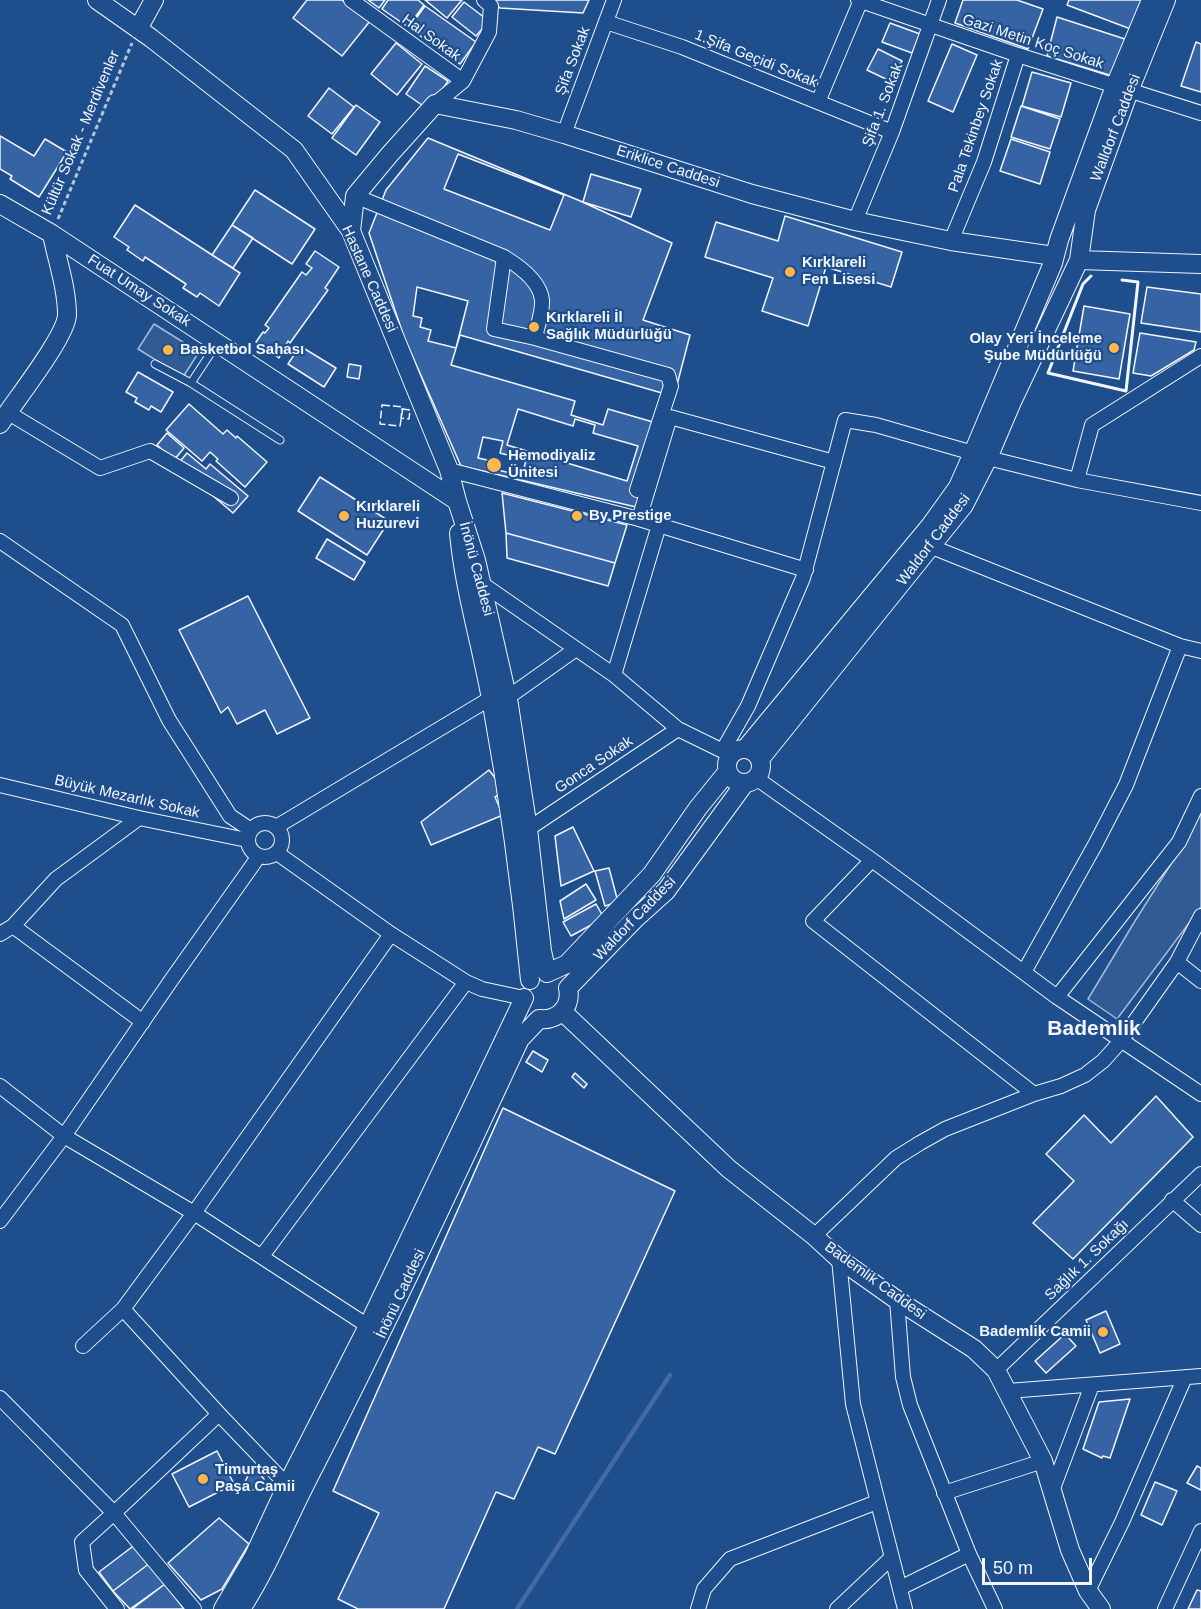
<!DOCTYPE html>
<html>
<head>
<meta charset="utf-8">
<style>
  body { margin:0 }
  #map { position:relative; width:1201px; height:1609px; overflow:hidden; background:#1f4e8c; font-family:Arial,sans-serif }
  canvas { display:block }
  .scale { position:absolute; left:982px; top:1558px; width:110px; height:27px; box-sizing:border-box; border:3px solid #f2f6ff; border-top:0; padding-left:8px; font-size:18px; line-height:21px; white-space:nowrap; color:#f2f6ff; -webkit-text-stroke:4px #1f4e8c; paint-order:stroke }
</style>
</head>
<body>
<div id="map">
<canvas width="1201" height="1609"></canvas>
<div class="scale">50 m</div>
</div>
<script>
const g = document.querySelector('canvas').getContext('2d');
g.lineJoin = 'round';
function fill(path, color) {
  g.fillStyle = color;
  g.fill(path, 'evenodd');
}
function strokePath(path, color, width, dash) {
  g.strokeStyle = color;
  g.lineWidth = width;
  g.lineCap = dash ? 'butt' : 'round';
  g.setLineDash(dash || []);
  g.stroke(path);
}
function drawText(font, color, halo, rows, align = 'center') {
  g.font = font + ' Arial,sans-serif';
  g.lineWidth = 4.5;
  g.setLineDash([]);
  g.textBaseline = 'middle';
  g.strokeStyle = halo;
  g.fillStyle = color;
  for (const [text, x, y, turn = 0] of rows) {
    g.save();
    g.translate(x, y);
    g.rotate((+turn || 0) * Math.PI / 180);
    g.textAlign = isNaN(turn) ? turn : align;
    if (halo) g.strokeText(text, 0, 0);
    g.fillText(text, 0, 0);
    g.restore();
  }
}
const green = new Path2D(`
  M 154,324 L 199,352 L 183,377 L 138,349 Z
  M 1201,813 L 1201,907 L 1117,1019 L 1088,999 L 1135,921 L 1188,837 Z`);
const stream = new Path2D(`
  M 517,1609 L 670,1375`);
const building = new Path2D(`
  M 307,0 L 342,0 L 370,21 L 342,56 L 293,18 Z
  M 368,0 L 385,0 L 379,8 Z
  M 388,0 L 418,0 L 424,5 L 408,27 L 382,9 Z
  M 425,0 L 462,0 L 447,18 Z
  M 492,0 L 589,0 L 583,13 L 500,8 Z
  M 963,0 L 1017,0 L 1043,9 L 1028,49 L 955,23 Z
  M 1069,0 L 1148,0 L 1136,31 L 1067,5 Z
  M 464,2 L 489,21 L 476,36 L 452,17 Z
  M 425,6 L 476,42 L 460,64 L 409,28 Z
  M 1057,17 L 1131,41 L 1116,77 L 1047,56 Z
  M 890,23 L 920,34 L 912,53 L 882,42 Z
  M 1196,42 L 1201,44 L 1201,92 L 1181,86 Z
  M 396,43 L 422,64 L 397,95 L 371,74 Z
  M 952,44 L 977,55 L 953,112 L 928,101 Z
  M 878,49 L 902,61 L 892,82 L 867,70 Z
  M 425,66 L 448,81 L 429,110 L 406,94 Z
  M 1032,72 L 1071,83 L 1061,117 L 1022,106 Z
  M 329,88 L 354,107 L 332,134 L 308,116 Z
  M 356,105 L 380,122 L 356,155 L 332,138 Z
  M 1021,106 L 1060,119 L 1050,149 L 1011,137 Z
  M 0,136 L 34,156 L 45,139 L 67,152 L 39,197 L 10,179 L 12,176 L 0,169 Z
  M 428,138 L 578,200 L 672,243 L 643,320 L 690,335 L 678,381 L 636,507 L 461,466 L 404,337 L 369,233 L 386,190 Z
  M 1011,139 L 1050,152 L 1040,184 L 1000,171 Z
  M 458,154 L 564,195 L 550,230 L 444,189 Z
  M 591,174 L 641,189 L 631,217 L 583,202 Z
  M 255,190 L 315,229 L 292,264 L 232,225 Z
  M 135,205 L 240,273 L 219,306 L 200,293 L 197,297 L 183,288 L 186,284 L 145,257 L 143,261 L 127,250 L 129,247 L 114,237 Z
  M 785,216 L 902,252 L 891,287 L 826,267 L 808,326 L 762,311 L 773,278 L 705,257 L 716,222 L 778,241 Z
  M 232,225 L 253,238 L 233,268 L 212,255 Z
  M 315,251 L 339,267 L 325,288 L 328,290 L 290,343 L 288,341 L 279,358 L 256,342 L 263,332 L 265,333 L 269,328 L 265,325 L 302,272 L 306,275 L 312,268 L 306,264 Z
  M 417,287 L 468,301 L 456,348 L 428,341 L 431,330 L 420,327 L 422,318 L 413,316 Z
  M 1147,287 L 1201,294 L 1201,332 L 1141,323 Z
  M 1084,306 L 1130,314 L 1119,379 L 1073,371 Z
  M 1140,333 L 1196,342 L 1194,350 L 1151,376 L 1133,373 Z
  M 460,335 L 662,393 L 653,422 L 608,409 L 603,425 L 571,415 L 575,401 L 451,365 Z
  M 300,346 L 336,368 L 324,387 L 288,364 Z
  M 349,364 L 361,366 L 359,379 L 347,377 Z
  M 138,372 L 173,392 L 161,412 L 151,406 L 149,410 L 135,402 L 137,398 L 126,392 Z
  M 189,404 L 223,434 L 227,430 L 236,438 L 237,436 L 267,462 L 245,487 L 216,461 L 218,459 L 210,452 L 202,461 L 166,430 Z
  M 518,409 L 573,426 L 575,419 L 595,425 L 593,433 L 638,446 L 627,481 L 507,445 Z
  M 167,433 L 184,448 L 174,460 L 157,445 Z
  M 483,437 L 503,441 L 500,453 L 526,460 L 522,476 L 486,467 L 487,460 L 478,458 Z
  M 187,453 L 206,469 L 210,464 L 248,496 L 233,513 L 177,465 Z
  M 320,477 L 389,521 L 367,555 L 298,511 Z
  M 502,493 L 627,525 L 615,563 L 506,533 Z
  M 506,533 L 615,563 L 608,586 L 507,558 Z
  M 327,539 L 365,562 L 354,580 L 316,558 Z
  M 248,596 L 310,718 L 277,734 L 265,710 L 237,724 L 228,707 L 221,713 L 179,630 Z
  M 489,770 L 502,787 L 497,790 L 500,794 L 495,797 L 503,815 L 431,845 L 421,822 Z
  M 573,827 L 594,871 L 561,886 L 555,836 Z
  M 609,868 L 618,902 L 605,906 L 595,871 Z
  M 586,884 L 596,900 L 564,919 L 560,901 Z
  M 596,904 L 604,918 L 571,936 L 563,922 Z
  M 533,1051 L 548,1060 L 542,1072 L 526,1062 Z
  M 575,1073 L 587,1084 L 584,1088 L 572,1077 Z
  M 1156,1096 L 1193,1137 L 1073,1259 L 1033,1223 L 1074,1181 L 1046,1154 L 1084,1115 L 1111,1143 Z
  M 503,1108 L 675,1191 L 555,1454 L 538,1447 L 514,1499 L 496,1492 L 444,1609 L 358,1609 L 338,1599 L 379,1513 L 333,1491 Z
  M 1106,1311 L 1120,1344 L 1100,1353 L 1086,1320 Z
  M 1065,1334 L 1076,1346 L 1046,1373 L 1035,1361 Z
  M 1130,1399 L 1110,1458 L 1103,1456 L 1102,1458 L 1083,1449 L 1099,1402 Z
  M 217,1451 L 234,1484 L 189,1507 L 172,1474 Z
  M 1197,1466 L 1201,1468 L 1201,1490 L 1187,1483 Z
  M 258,1472 L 264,1479 L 261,1489 L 251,1490 L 245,1482 L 249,1473 Z
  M 1155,1482 L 1177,1491 L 1162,1525 L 1141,1515 Z
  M 219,1518 L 249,1544 L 222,1589 L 201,1600 L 168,1563 Z
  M 136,1544 L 150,1563 L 113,1591 L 99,1572 Z
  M 150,1563 L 165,1584 L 130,1609 L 113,1591 Z
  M 165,1584 L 184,1609 L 132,1609 Z
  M 1197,1590 L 1201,1591 L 1201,1609 L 1188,1609 Z`);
const path = new Path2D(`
  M 58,219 L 132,43`);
const lane = new Path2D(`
  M 155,364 L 191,383 L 280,440
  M 191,383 L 216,345`);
const street = new Path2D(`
  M 351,0 L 463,81
  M 858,0 L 1018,55 L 1201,113
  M 606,22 L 682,47 L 892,132
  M 818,102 L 861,0
  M 435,104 L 463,81 L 489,32 L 491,6 L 484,0
  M 564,134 L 614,0
  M 355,196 L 504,257 L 494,329 L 535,338 L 668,375 L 671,386 L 637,490
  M 855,221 L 892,132 L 939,0
  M 951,241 L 984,162 L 1018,55
  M 504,257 C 519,266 540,281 542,300 C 543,311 537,327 535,338
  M 7,412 L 100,468 L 150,451 L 231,498
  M 988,458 L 1077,480 L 1201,503
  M 449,470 L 639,519 L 806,570
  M 1077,480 L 1092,425 L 1201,356
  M 639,519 L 670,417 L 834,462
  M 0,541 L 122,625 L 169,720 L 230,816 L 251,830
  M 932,547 L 1180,646 L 1201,651
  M 481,583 L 614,675 L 678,729 L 731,755
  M 614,675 L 659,525
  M 507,698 L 576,649
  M 723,750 L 748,706 L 803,578 L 845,420 L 876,425 L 973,453
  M 756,778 L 872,860 L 1057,997 L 1201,1094
  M 0,785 L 139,818 L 247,840
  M248 840a17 17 0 1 1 34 0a17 17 0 1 1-34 0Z
  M 276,827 L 491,698
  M 528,829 L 678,729
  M 277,853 L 391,934 L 466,982 L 482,989 L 524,998
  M 872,860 L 813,921 L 1034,1094
  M 13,926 L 143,1022
  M 0,934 L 13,926 L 56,879 L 139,818
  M 1177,962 L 1201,981
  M 1024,972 L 1095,845 L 1126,785 L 1180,646
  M 1057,997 L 1179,842 L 1201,796
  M 0,1086 L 64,1136 L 194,1213 L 368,1326
  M 1172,1200 L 1201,1225
  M 0,1221 L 64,1136 L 172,979 L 259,856
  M 814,1236 L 896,1158 L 920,1143 L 945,1129 L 1034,1094 L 1061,1086 L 1085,1075 L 1103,1061 L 1121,1041 L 1177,962 L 1201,916
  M 262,1256 L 466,982
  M 839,1259 L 853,1404 L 905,1609
  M 897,1300 L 903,1377 L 910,1405 L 969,1554 L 995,1609
  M 123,1309 L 219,1414 L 287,1485
  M 83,1346 L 123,1309 L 194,1213 L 391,934
  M 996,1370 L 1201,1174
  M 1008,1391 L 1201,1376
  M 0,1398 L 114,1513 L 219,1414
  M 1052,1491 L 1092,1385
  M 944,1493 L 1043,1461
  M 900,1588 L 969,1554
  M 1088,1591 L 1122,1522 L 1185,1377
  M 117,1609 L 86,1570 L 82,1542 L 114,1513 L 194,1609
  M 698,1609 L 704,1589 L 730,1559 L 877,1502
  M 837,1609 L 891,1558
  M 1165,1609 L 1201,1531`);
const secondary = new Path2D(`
  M 97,0 L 151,38 L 294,150 L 351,231 L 449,470 L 457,501 L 476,560 L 509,705 L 528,829 L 542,951 L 547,973
  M 138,29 L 154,0
  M 0,204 L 52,234 L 457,501
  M 351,231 L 355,196 L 390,154 L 435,104 L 516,120 L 564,134 L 752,194 L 855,221 L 951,241 L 1054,256
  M 1079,260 L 1201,264
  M 0,424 C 14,402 66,337 67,315 C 67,288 57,260 52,234
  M 459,533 C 464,589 481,643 491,699 C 508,792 521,886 530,980
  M 746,748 L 930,526 L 958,487 L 973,453 L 1053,263 L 1059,240 L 1115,86 L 1151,0
  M727 766a17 17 0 1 1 34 0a17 17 0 1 1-34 0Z
  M 760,759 L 964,505 L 988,458 L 1011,404 L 1079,260 L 1086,210 L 1129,91 L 1166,0
  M 547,973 L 567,964 L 652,874 L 698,808 L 728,771
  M 563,1012 L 729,1169 L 814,1236 L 839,1259 L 897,1300 L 974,1349 L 996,1370 L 1043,1461 L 1070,1550 L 1088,1591 L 1101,1609
  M 223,1609 L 254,1556 L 287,1485 L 368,1326 L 524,998
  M 241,1609 C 270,1564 289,1514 314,1467 C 386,1326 453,1183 520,1039 L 539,1019 C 558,1021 572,1007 568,988 L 636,918 L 666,891 L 745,783`);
const fence = new Path2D(`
  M 382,405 L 403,407 L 400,426 L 380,424 Z
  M 402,409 L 410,410 L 409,419 L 401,418 Z`);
const wall = new Path2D(`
  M 1091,276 L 1083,284 L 1048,373 L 1126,391 L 1138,282 L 1122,280`);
const markers = [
  [790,272,6,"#ffb74d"],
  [534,327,6,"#ffb74d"],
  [1114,348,6,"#ffb74d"],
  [168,350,6,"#ffb74d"],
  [494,465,8,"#ffb74d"],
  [344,516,6,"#ffb74d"],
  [577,516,6,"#ffb74d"],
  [1103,1332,6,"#ffb74d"],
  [203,1479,6,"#ffb74d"]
];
const streetNames = [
  ["Hal Sokak",431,38,36],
  ["Gazi Metin Koç Sokak",1033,42,18],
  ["1.Şifa Geçidi Sokak",756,59,22],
  ["Şifa Sokak",573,61,-69],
  ["Şifa 1. Sokak",883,105,-69],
  ["Pala Tekinbey Sokak",976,126,-71],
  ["Walldorf Caddesi",1116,128,-69],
  ["Kültür Sokak - Merdivenler",81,133,-67],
  ["Eriklice Caddesi",668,167,18],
  ["Hastane Caddesi",369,279,66],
  ["Fuat Umay Sokak",139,291,33],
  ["Waldorf Caddesi",934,540,-53],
  ["İnönü Caddesi",476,569,75],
  ["Gonca Sokak",594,765,-34],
  ["Büyük Mezarlık Sokak",127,797,13],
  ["Waldorf Caddesi",635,919,-46],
  ["Sağlık 1. Sokağı",1087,1260,-44],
  ["Bademlik Caddesi",875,1281,36],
  ["İnönü Caddesi",401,1294,-65]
];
const poiNames = [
  ["Kırklareli",802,263],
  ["Fen Lisesi",802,280],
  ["Kırklareli İl",546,318],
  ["Sağlık Müdürlüğü",546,335],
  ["Olay Yeri İnceleme",1102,339,"right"],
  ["Şube Müdürlüğü",1102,356,"right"],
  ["Basketbol Sahası",180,350],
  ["Hemodiyaliz",508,456],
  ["Ünitesi",508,473],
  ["Kırklareli",356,507],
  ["Huzurevi",356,524],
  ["By Prestige",589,516],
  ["Bademlik Camii",1091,1332,"right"],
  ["Timurtaş",215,1470],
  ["Paşa Camii",215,1487]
];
const districtNames = [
  ["Bademlik",1094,1029]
];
fill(green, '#305b95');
strokePath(green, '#a8bbd7', 1.5);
strokePath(stream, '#446ba0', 4.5);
fill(building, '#3563a3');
strokePath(building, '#f2f6ff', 1.5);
strokePath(lane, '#f2f6ff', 9);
strokePath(street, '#f2f6ff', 16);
strokePath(secondary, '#f2f6ff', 20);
strokePath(path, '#b3c4dc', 3, [4.5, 3]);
strokePath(lane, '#1f4e8c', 7);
strokePath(street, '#1f4e8c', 14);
strokePath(secondary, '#1f4e8c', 18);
strokePath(fence, '#f2f6ff', 1.5, [8, 3]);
strokePath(wall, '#f2f6ff', 3);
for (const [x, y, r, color] of markers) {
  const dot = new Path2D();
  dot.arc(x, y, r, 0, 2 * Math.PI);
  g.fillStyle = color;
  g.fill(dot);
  strokePath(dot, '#1f4e8c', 2);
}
drawText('15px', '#f2f6ff', '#1f4e8c', streetNames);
drawText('bold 15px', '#f2f6ff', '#1f4e8c', poiNames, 'left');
drawText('bold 21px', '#f2f6ff', '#1f4e8c', districtNames);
</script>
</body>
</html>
